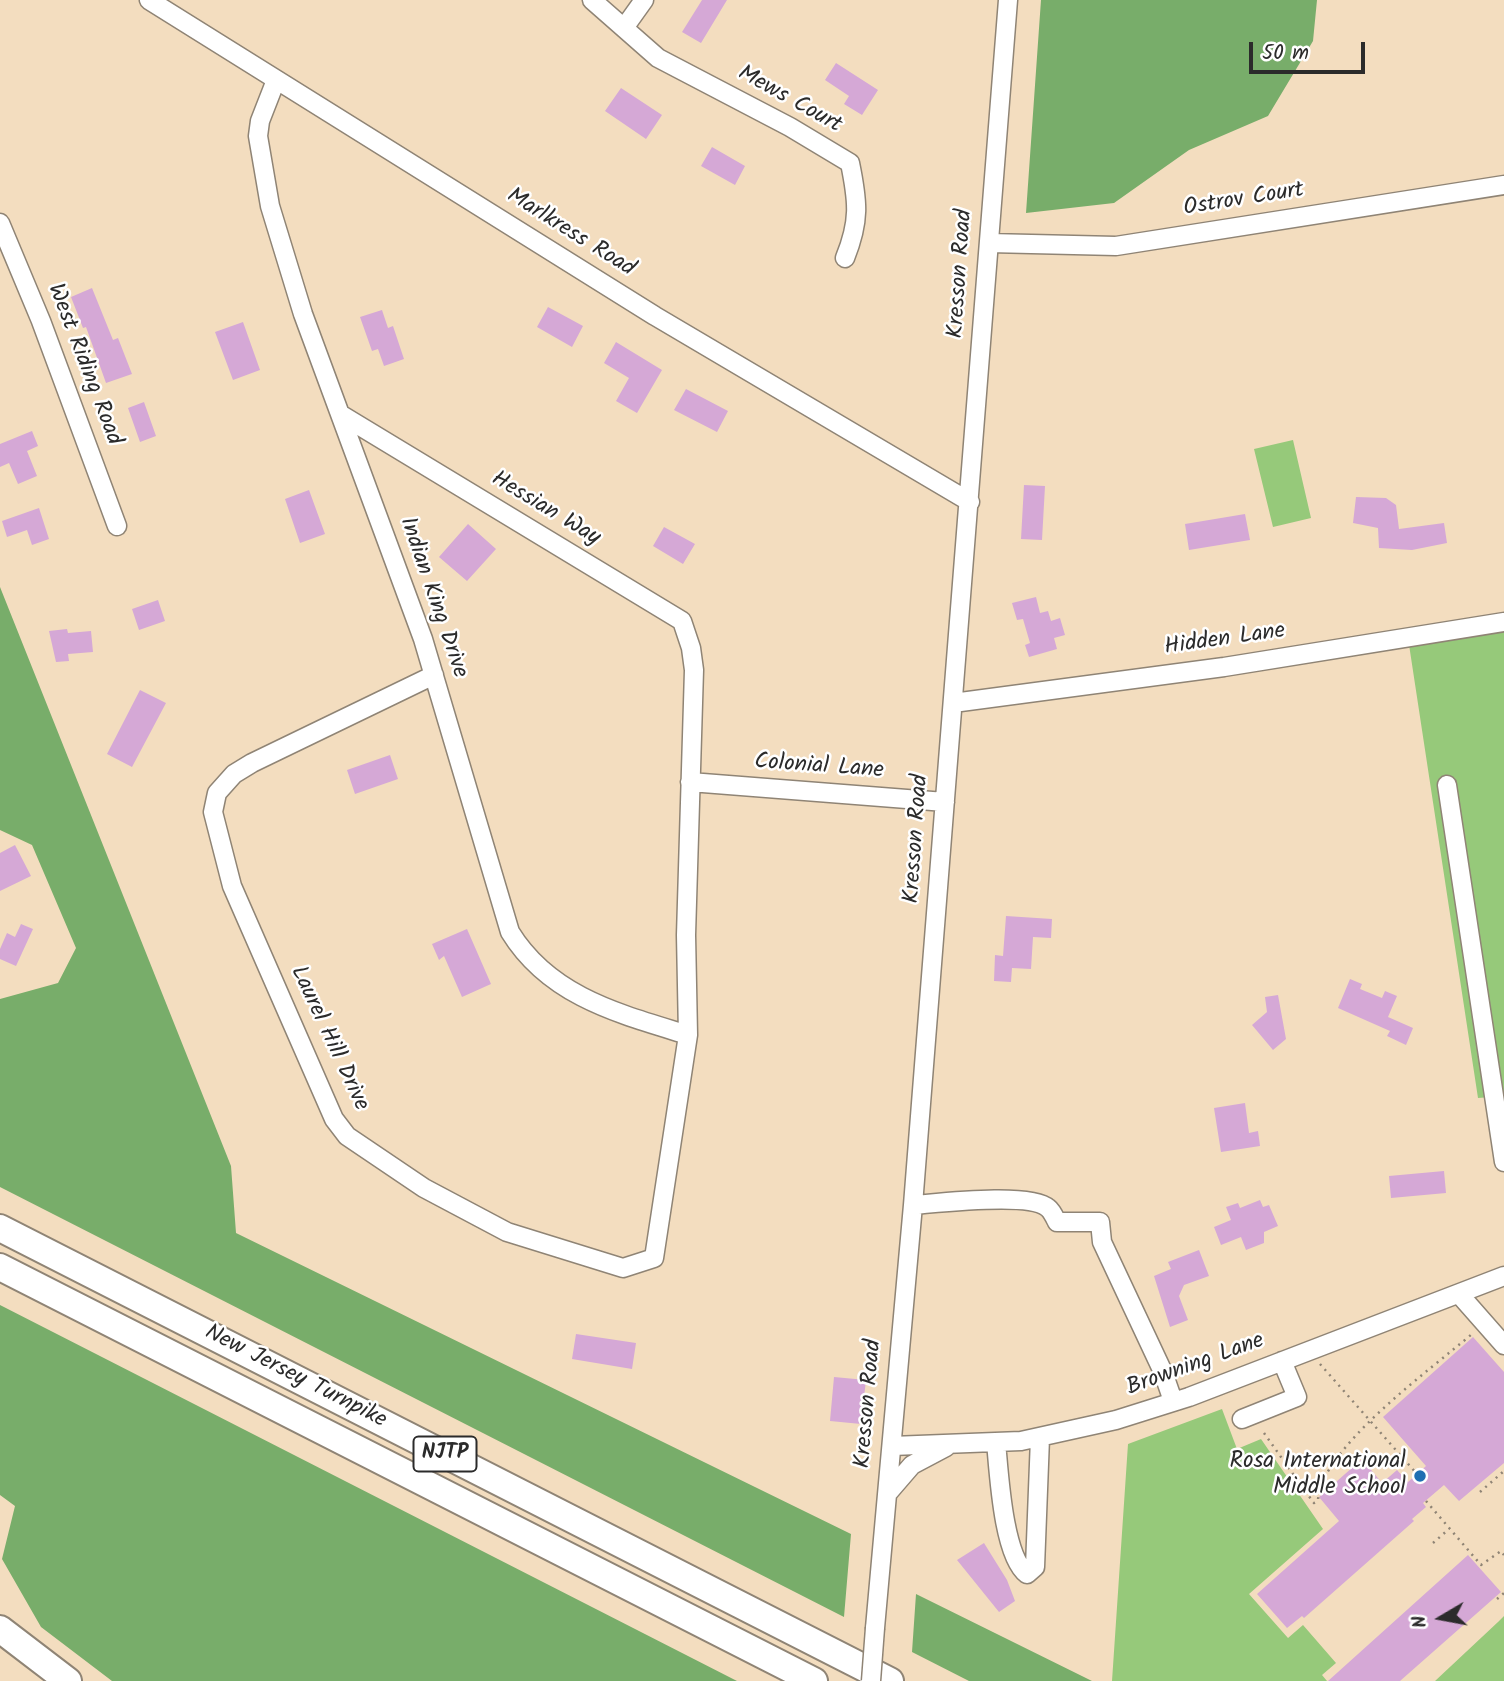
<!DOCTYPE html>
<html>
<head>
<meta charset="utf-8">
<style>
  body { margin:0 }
  #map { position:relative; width:1504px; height:1681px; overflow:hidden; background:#f3ddbf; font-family:Kalam,sans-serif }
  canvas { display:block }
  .north { position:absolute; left:1406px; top:1583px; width:70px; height:70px; -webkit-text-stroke:5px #fff; paint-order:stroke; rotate:260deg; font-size:19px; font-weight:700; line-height:28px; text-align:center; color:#2b2b2b }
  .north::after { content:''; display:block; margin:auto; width:24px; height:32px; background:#2b2b2b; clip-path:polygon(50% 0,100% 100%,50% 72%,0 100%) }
  .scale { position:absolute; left:1249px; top:42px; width:116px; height:32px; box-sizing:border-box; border:4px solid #2b2b2b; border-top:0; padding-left:9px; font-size:21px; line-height:24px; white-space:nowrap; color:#2b2b2b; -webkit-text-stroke:5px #fff; paint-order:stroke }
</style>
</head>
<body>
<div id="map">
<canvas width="1504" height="1681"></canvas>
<div class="north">N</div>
<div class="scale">50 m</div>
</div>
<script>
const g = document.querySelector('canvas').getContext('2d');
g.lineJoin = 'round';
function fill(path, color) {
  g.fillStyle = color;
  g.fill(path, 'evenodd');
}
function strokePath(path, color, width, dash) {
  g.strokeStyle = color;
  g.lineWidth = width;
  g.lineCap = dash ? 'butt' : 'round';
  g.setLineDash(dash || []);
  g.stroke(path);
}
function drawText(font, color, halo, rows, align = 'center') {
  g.font = font + ' Kalam,sans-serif';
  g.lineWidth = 5;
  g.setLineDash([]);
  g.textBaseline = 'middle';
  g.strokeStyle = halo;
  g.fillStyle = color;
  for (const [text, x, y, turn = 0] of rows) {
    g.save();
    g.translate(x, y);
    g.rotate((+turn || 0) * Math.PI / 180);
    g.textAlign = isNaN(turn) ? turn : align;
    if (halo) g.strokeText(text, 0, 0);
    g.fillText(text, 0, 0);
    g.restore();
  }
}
const green = new Path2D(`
  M 1293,440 L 1311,518 L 1273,527 L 1254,449 Z
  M 1504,619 L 1504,1096 L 1478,1098 L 1408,638 Z
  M 1222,1409 L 1237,1449 L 1261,1439 L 1323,1529 L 1249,1594 L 1288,1638 L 1303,1625 L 1336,1663 L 1322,1675 L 1327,1681 L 1112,1681 L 1128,1444 Z
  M 1504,1616 L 1504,1681 L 1435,1681 L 1498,1622 Z`);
const forest = new Path2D(`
  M 1041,0 L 1317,0 L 1313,41 L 1268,116 L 1189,150 L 1114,203 L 1026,213 Z
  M 0,587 L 231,1166 L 236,1233 L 851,1534 L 844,1617 L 0,1187 L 0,999 L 58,983 L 76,948 L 32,845 L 0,830 Z
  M 0,1305 L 737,1681 L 112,1681 L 41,1627 L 2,1559 L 15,1506 L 0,1495 Z
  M 916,1594 L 1092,1681 L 969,1681 L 912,1652 Z`);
const building = new Path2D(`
  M 702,0 L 727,0 L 701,43 L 682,32 Z
  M 836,63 L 878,90 L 862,115 L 844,104 L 849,96 L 825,80 Z
  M 621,88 L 662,115 L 646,139 L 605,111 Z
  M 712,147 L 745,166 L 735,185 L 701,166 Z
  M 92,288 L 113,340 L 118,338 L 132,374 L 106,383 L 86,327 L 83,328 L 71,297 Z
  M 548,307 L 583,326 L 572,347 L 537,327 Z
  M 382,310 L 388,328 L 393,326 L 404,359 L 384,366 L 378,349 L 372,351 L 360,317 Z
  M 243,322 L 260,370 L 233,380 L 215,332 Z
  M 616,342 L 662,370 L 637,413 L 616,401 L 629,378 L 604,363 Z
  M 686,389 L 728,411 L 717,432 L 674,410 Z
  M 144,402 L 156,436 L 140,442 L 128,408 Z
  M 32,431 L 38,446 L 27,451 L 37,476 L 18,484 L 9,463 L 0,467 L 0,444 Z
  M 1024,485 L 1045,486 L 1042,540 L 1021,539 Z
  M 309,490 L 325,534 L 300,543 L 285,499 Z
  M 1356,497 L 1386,498 L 1396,505 L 1399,529 L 1444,523 L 1447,543 L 1412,550 L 1379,548 L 1378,528 L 1353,523 Z
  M 39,508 L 49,539 L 32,545 L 27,530 L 7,537 L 2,521 Z
  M 1245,514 L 1250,540 L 1189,550 L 1185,524 Z
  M 468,524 L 496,549 L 467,581 L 439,557 Z
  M 664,527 L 695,544 L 683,564 L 653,546 Z
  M 1036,597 L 1040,613 L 1048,611 L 1051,621 L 1060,618 L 1065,635 L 1054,638 L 1057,649 L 1029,657 L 1025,645 L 1030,643 L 1023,619 L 1017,620 L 1012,603 Z
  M 158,600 L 165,621 L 139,630 L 132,609 Z
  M 67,629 L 68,633 L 91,631 L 93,652 L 68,654 L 69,661 L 56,662 L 49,631 Z
  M 140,690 L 166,703 L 132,767 L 107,754 Z
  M 390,755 L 398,779 L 355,794 L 347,770 Z
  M 15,845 L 31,876 L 0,891 L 0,853 Z
  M 1006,916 L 1052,919 L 1051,938 L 1033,937 L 1031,969 L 1012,968 L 1011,982 L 994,981 L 995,955 L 1003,956 Z
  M 21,924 L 33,929 L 16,966 L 0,959 L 0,949 L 7,933 L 15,937 Z
  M 467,929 L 491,984 L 462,997 L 444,956 L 439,960 L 432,944 Z
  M 1350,979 L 1362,984 L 1360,989 L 1382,998 L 1385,991 L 1397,996 L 1388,1017 L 1413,1028 L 1406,1045 L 1387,1036 L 1390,1031 L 1338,1008 Z
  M 1278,995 L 1286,1039 L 1273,1050 L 1252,1025 L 1267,1012 L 1265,997 Z
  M 1245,1103 L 1249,1133 L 1258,1131 L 1260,1146 L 1221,1152 L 1214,1108 Z
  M 1444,1171 L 1446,1193 L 1391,1198 L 1389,1176 Z
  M 1260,1200 L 1263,1207 L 1269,1205 L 1278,1226 L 1264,1232 L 1264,1243 L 1246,1250 L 1241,1237 L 1221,1245 L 1214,1227 L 1231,1220 L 1226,1207 L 1238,1203 L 1240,1208 Z
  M 1199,1250 L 1209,1276 L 1184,1285 L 1179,1296 L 1188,1320 L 1170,1327 L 1154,1276 L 1171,1269 L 1168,1262 Z
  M 576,1334 L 636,1343 L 632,1369 L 572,1359 Z
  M 1473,1337 L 1504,1372 L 1504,1463 L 1459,1501 L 1444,1485 L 1423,1503 L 1426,1507 L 1412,1519 L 1414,1521 L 1304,1618 L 1302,1616 L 1287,1628 L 1257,1594 L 1339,1521 L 1319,1497 L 1362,1459 L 1382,1483 L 1397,1470 L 1408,1482 L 1426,1466 L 1383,1417 Z
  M 834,1377 L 866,1380 L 861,1424 L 830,1421 Z
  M 984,1543 L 1007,1580 L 1015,1601 L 999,1612 L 957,1560 Z
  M 1468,1555 L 1501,1592 L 1400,1681 L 1328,1681 Z`);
const path = new Path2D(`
  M 1320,1364 L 1417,1474
  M 1264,1433 L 1305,1491 L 1319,1489 C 1341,1434 1426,1373 1472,1334
  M 1305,1491 L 1314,1503 L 1318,1500 L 1319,1489
  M 1480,1492 L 1504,1471
  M 1426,1501 L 1481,1565 L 1501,1551 L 1504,1555
  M 1433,1543 L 1449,1529
  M 1497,1599 L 1504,1593`);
const minor = new Path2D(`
  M 149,0 L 655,316 L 970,502
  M 592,0 L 658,58 L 790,127 L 850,163 C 858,202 860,221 845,258
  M 624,28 L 644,0
  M 276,80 L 260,121 L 258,136 L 270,206 L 303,314 L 423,639 L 510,932 C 550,997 620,1014 688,1035
  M 0,223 L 41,321 L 117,526
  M 989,243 L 1116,246 L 1504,185
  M 340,414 L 682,621 L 691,648 L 694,670 L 686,935 L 688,1035 L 654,1258 L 623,1268 L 507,1232 L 424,1188 L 347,1136 L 334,1119 L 232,886 L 213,812 L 217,793 L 234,774 L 252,763 L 434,675
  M 953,703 L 1224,667 L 1504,622
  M 690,782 L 945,802
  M 1447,785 L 1504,1162
  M 913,1205 C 939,1203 1030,1192 1048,1208 C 1052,1211 1055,1218 1057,1222 L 1100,1222 L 1102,1242 L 1163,1372 L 1173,1401
  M 1459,1294 L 1504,1345
  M 1242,1419 L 1297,1397 L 1282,1361
  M 996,1442 C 999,1473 1003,1556 1027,1574 L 1035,1567 L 1040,1438
  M 892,1446 L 1021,1441 L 1116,1420 L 1189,1397 L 1504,1276
  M 887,1494 L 912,1465 L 946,1447
  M 875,1628 L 913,1205 L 1008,0`);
const highway = new Path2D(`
  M 0,1228 L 890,1681
  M 0,1267 L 814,1681
  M 0,1629 L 68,1681`);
const minorBridge = new Path2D(`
  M 871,1681 L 875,1628`);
const markers = [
  [1420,1476,7,"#1f6fb2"]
];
const shields = [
  [445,1454,63]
];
const shieldNames = [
  ["NJTP",445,1454]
];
const streetNames = [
  ["Mews Court",789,101,29],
  ["Ostrov Court",1244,201,-9],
  ["Marlkress Road",570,234,32],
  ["Kresson Road",962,274,-86],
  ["West Riding Road",83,365,69],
  ["Hessian Way",545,510,31],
  ["Indian King Drive",432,598,71],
  ["Hidden Lane",1225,641,-8],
  ["Colonial Lane",819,768,4],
  ["Kresson Road",918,839,-86],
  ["Laurel Hill Drive",328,1039,65],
  ["Browning Lane",1196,1366,-20],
  ["New Jersey Turnpike",295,1378,27],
  ["Kresson Road",870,1404,-85]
];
const poiNames = [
  ["Rosa International",1406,1463],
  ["Middle School",1406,1489]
];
fill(green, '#96c97a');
fill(forest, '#78ad6a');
fill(building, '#d5a8d6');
strokePath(minor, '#8f8475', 21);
strokePath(highway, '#8f8475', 30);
strokePath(path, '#8f8475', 2.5, [2, 5]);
strokePath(minor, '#fff', 18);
strokePath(highway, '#fff', 26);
strokePath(minorBridge, '#8f8475', 21, []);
strokePath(minorBridge, '#fff', 18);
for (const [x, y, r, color] of markers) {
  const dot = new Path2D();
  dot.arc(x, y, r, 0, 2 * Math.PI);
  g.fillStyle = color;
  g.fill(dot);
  strokePath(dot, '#fff', 2.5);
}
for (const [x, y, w] of shields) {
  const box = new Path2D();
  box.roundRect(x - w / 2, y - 17.5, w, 35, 5);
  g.fillStyle = '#fff';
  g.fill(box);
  strokePath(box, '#2b2b2b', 2);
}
drawText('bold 21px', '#2b2b2b', null, shieldNames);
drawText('23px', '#2b2b2b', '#fff', streetNames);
drawText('23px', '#2b2b2b', '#fff', poiNames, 'right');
</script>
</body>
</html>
